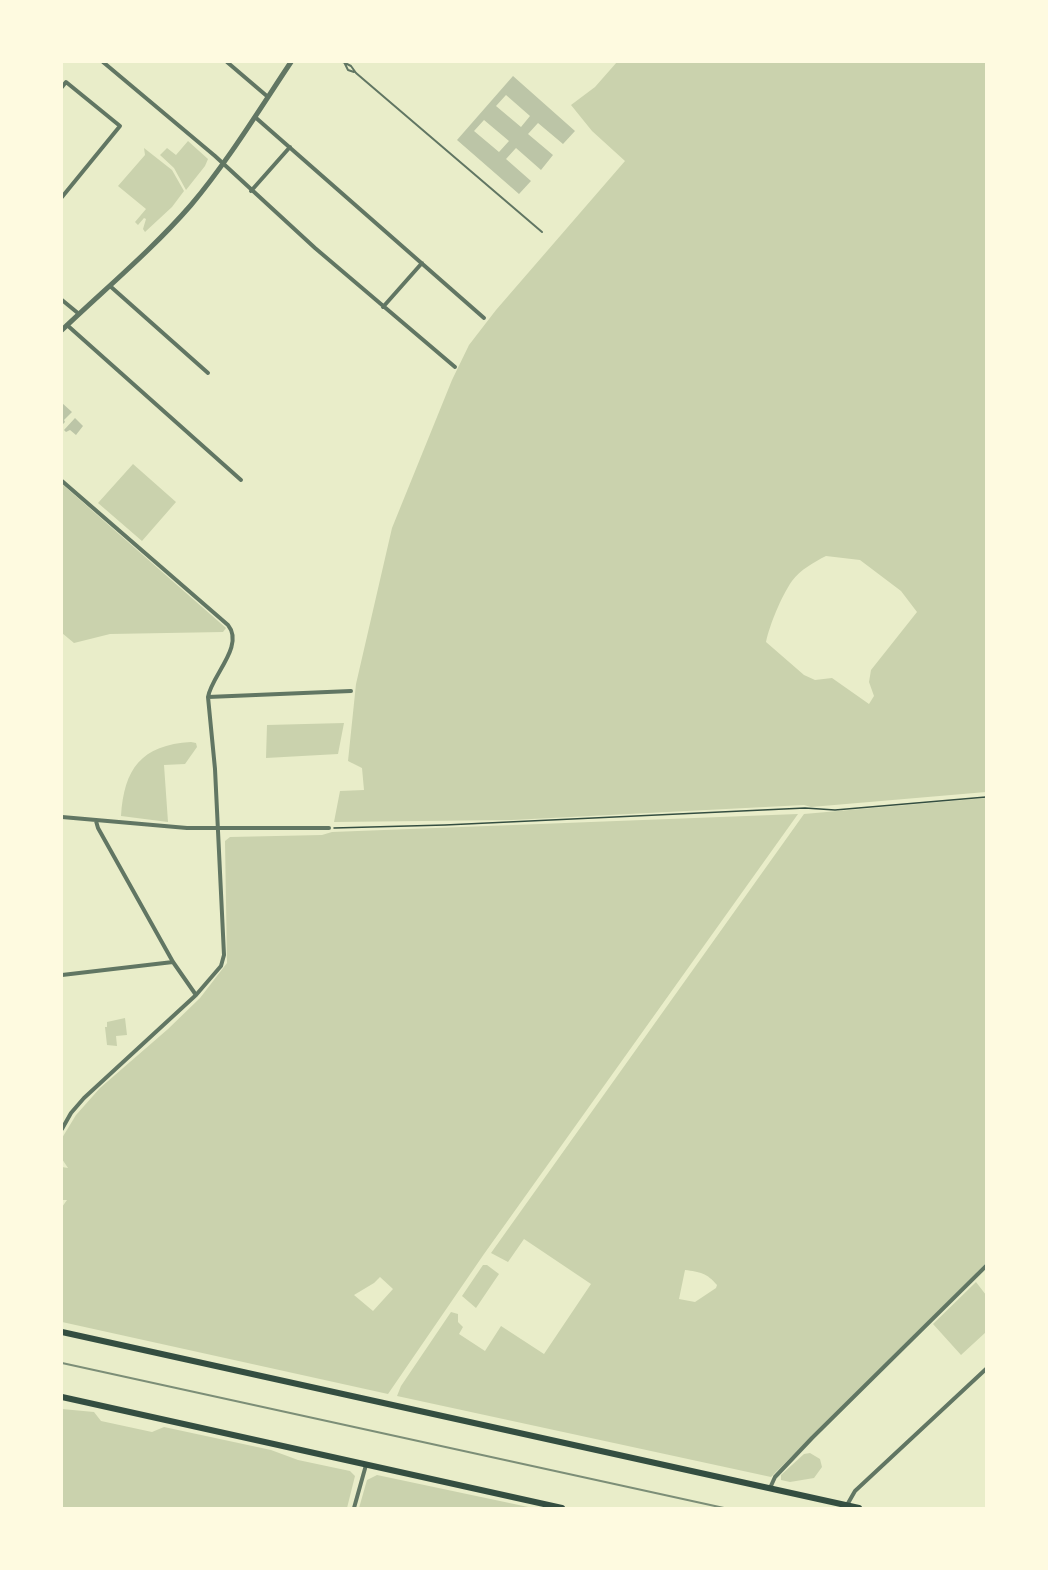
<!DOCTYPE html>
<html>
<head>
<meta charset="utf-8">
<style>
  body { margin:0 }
  #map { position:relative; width:1048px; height:1570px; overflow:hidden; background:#e9edc9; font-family:Poppins,sans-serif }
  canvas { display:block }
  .frame { position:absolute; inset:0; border:63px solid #fefae0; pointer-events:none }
</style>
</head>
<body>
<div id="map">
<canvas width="1048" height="1570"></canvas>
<div class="frame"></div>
</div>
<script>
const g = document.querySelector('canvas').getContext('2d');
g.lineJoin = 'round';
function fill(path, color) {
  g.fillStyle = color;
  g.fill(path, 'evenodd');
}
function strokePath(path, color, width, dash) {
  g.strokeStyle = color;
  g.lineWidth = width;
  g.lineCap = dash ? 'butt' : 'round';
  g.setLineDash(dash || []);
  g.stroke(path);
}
const green = new Path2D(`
  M 617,62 L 986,62 L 986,792 L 811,807 L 804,805 L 512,820 L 334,822 L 340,791 L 364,790 L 362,768 L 348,761 L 356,684 L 392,528 L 452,380 L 469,345 L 496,310 L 625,161 L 592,131 L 571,105 L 595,87 ZM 826,556 L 860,560 L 901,591 L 917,612 L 871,670 L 869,682 L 874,696 L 869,704 L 832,678 L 815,680 L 804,675 L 766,642 C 770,624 781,597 792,581 C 800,570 814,562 826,556 Z
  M 188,141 L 208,159 L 205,166 L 186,190 L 174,168 L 160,155 L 167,148 L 176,155 Z
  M 144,148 L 172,170 L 184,191 L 172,207 L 145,232 L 143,229 L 146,219 L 144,218 L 138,225 L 135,222 L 146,209 L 118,186 L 145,155 Z
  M 133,464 L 176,502 L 142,541 L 98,503 Z
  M 62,484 L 226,628 L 223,632 L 110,634 L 74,643 L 62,633 Z
  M 344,723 L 338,754 L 266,758 L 267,725 Z
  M 191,742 L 196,743 L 197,747 L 185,764 L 164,765 L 168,822 L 121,816 C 124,769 141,745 191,742 Z
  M 986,798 L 986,1263 L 771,1477 L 397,1396 L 401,1386 L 451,1312 L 458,1314 L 458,1322 L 463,1327 L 459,1334 L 485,1351 L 501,1326 L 544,1354 L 591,1284 L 524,1239 L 508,1262 L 491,1253 L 804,814 ZM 685,1270 C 700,1272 707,1273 717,1285 L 716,1288 L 695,1302 L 679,1299 Z
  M 798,814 L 484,1254 L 388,1394 L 62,1322 L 62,1207 L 67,1200 L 62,1200 L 62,1167 L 68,1168 L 62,1159 L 62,1138 L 76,1115 L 100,1088 L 168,1029 L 200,998 L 227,963 L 225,841 L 230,837 L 322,835 L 332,832 ZM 380,1277 L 393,1289 L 373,1311 L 354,1295 L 374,1283 Z
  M 125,1018 L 127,1035 L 116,1036 L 117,1046 L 107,1045 L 105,1027 L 107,1027 L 107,1022 Z
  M 483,1265 L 487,1265 L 499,1274 L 476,1308 L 462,1296 Z
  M 976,1282 L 986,1295 L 986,1332 L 961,1355 L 933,1324 Z
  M 62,1409 L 94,1412 L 101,1421 L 152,1432 L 164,1427 L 271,1450 L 298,1460 L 350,1471 L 355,1476 L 347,1508 L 62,1508 Z
  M 810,1453 L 820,1459 L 822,1467 L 814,1478 L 790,1482 L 781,1480 L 781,1475 L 804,1454 Z
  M 377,1475 L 533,1508 L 359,1508 L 367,1480 Z`);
const building = new Path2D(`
  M 513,76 L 575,131 L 563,144 L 538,123 L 528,134 L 553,155 L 541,170 L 516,148 L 506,159 L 531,181 L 519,194 L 457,140 ZM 506,95 L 530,116 L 521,127 L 496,106 ZM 484,120 L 509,141 L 499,152 L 474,131 Z
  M 62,403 L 72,412 L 64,420 L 65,422 L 62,425 Z
  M 75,418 L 83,426 L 76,435 L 70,430 L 66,432 L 64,430 Z`);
const path = new Path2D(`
  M 334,828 L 445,825 L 805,808 L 835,810 L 986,797`);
const service = new Path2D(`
  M 343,62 L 351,66 L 356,73 L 542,232
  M 345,64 L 348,70 L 354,72`);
const minor = new Path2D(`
  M 103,62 L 215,156 L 315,248 L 455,367
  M 227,62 L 268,97
  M 62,87 L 66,82 L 120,126 L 62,197
  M 255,117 L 484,318
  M 251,191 L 290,147
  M 110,286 L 208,373
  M 62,300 L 79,314
  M 383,307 L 422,263
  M 67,325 L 241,480
  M 62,481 L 228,625 C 245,646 211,676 208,697 L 215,769 L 224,955 L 221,966 L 196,995 L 84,1098 L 71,1113 L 62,1129
  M 208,697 L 351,691
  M 62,817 L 187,828 L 329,828
  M 96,821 L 98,828 L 173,962 L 196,995
  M 62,975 L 173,962
  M 770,1488 L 775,1477 L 812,1438 L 986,1266
  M 847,1505 L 855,1491 L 986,1369
  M 354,1508 L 366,1465`);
const tertiary = new Path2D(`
  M 62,330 C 105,289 152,250 191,205 C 228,161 259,110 291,62`);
const secondary = new Path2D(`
  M 62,1332 L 859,1508
  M 62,1397 L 562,1508`);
const rail = new Path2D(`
  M 62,1363 L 724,1508`);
fill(green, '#cad2ad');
fill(building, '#bcc5a7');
strokePath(path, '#344e41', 1.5);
strokePath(service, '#617663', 2);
strokePath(minor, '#617663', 4);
strokePath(tertiary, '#617663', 5);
strokePath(secondary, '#344e41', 6);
strokePath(rail, '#7c8e77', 2);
</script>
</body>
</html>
